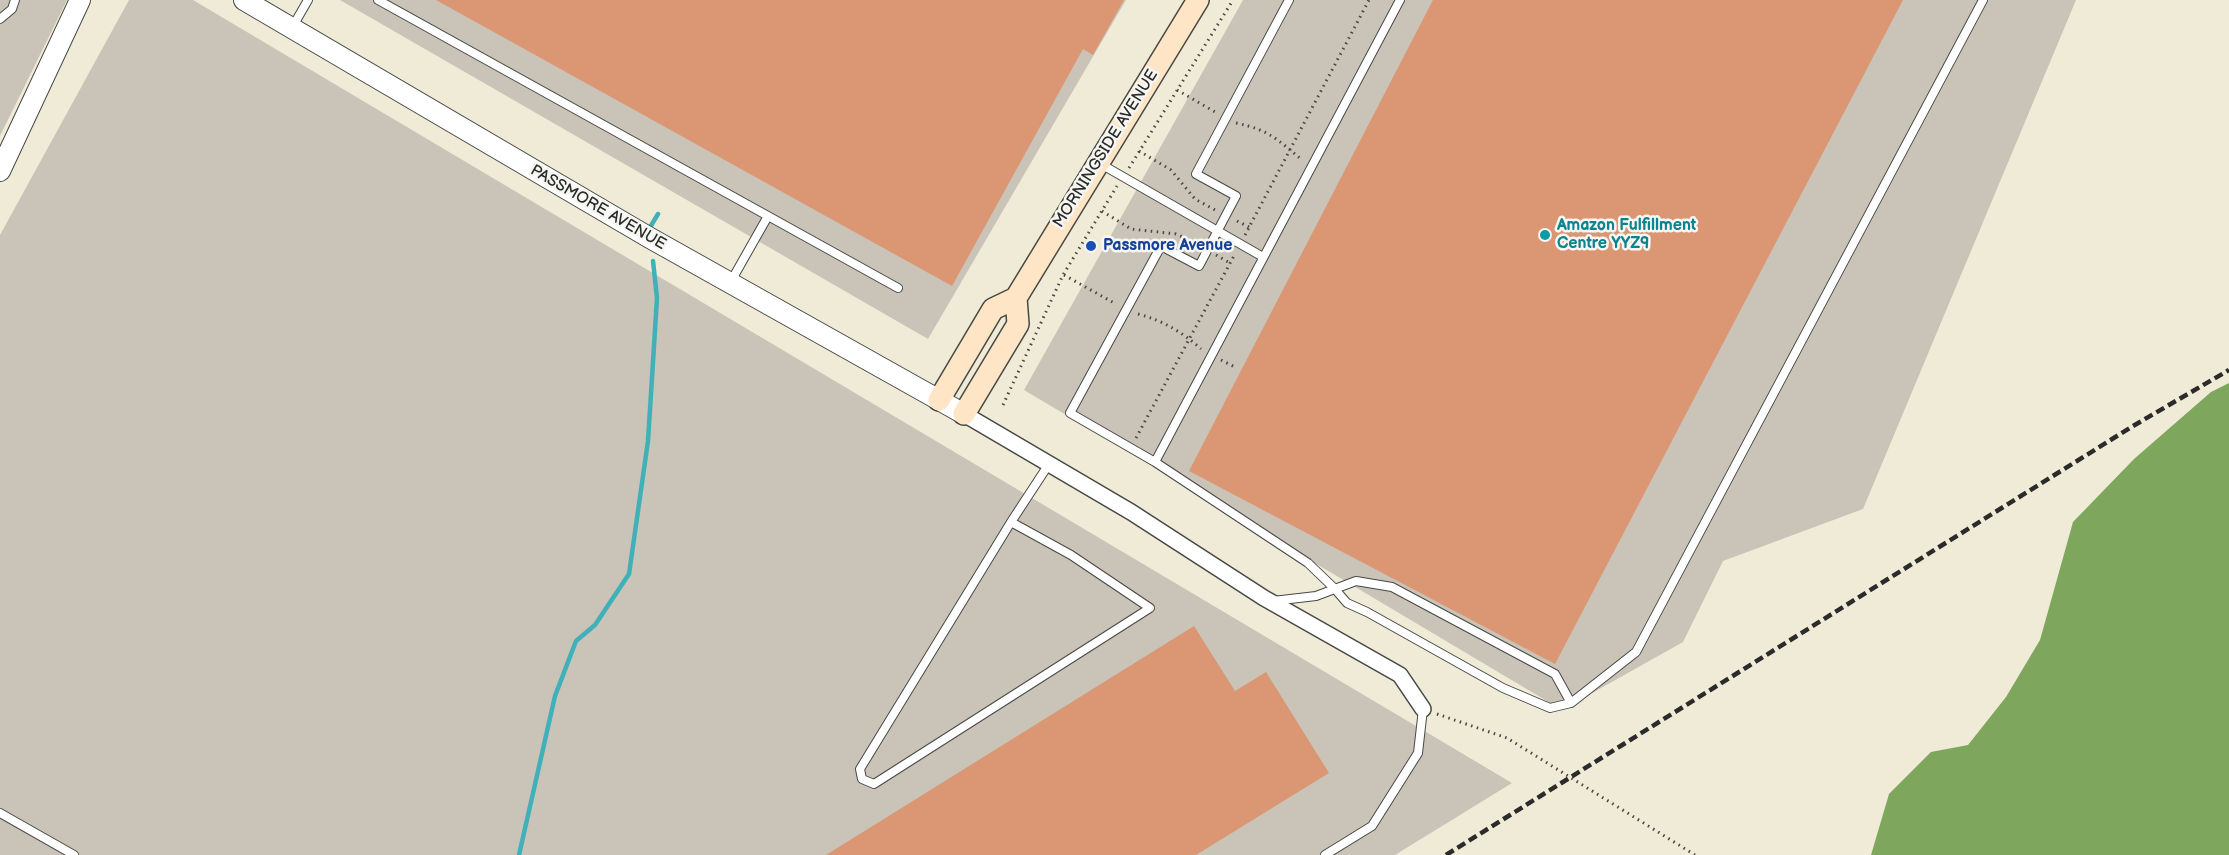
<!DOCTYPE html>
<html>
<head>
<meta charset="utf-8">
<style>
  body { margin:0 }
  canvas { display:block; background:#efebd7 }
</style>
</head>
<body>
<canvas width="2229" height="855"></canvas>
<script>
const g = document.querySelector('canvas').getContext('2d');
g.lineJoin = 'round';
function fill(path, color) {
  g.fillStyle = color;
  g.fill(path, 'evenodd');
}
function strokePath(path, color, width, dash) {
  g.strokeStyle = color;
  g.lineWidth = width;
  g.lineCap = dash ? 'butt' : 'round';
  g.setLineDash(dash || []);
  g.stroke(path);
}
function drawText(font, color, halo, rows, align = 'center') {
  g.font = font + ' "Balsamiq Sans",sans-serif';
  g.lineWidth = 5;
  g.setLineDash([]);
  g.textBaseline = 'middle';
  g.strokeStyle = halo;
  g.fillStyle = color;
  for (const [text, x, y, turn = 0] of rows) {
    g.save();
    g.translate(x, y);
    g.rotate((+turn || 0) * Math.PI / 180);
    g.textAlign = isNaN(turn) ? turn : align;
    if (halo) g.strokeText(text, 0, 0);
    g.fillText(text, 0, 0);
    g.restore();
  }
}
const industrial = new Path2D(`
  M 0,0 L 67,0 L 0,136 Z
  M 129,0 L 193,0 L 1512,783 L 1395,855 L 0,855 L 0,235 Z
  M 340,0 L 1126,0 L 928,339 Z
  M 1243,0 L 2076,0 L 1863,509 L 1723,561 L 1683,642 L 1562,710 L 1024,390 Z`);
const forest = new Path2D(`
  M 2229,383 L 2229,855 L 1871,855 L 1889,794 L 1931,752 L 1968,745 L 2006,697 L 2040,640 L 2073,522 L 2134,459 L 2211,392 Z`);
const stream = new Path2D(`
  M 649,229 L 658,214
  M 519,855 L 555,696 L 576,641 L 595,625 L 629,574 L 648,441 L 657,298 L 653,261`);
const building = new Path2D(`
  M 436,0 L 1124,0 L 1093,55 L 1083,49 L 952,286 Z
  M 1433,0 L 1903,0 L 1555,664 L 1189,471 Z
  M 1194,626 L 1235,691 L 1266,672 L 1329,773 L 1196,855 L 826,855 Z`);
const path = new Path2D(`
  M 1177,90 L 1217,113
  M 1236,123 C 1269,130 1277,139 1302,160
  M 1139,151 L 1171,170 L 1195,199 L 1217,211
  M 1129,168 L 1233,0
  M 1102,211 L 1131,229 L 1176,234 L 1197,244
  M 1237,221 L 1249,227
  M 1245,235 L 1369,0
  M 1216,255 L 1230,263
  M 1064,275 L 1116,304
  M 1138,314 C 1164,321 1182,332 1201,349
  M 1221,360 L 1235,367
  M 1003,405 L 1063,275 L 1117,186
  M 1136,438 L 1235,254
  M 1437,714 L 1507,738 L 1695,855`);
const service = new Path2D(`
  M 378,0 L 898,288
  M 1289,0 L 1196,174 L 1236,196 L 1199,266 L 1161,246 L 1070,413 L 1155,462 L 1308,563 L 1334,588 L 1347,603 L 1367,612 L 1503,688 L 1550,708 L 1571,703 L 1636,652 L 1983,0
  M 0,19 L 12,9 L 15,0
  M 293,26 L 308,0
  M 1099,163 L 1263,257
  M 730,283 L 768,216
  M 1155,462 L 1400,0
  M 1011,522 L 1071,555 L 1150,608 L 874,784 L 862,779 L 860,769 L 1011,522 L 1049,464
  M 1273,601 L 1316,596 L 1356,581 L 1392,587 L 1555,674 L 1571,703
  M 0,813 L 74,855
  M 1325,855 L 1372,826 L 1418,753 L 1423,709`);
const minor = new Path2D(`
  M 964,414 L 1131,512 L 1264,598 L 1400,675 L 1423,709`);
const tertiary = new Path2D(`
  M 244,0 L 650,238 L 964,414
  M 0,171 L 80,0`);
const secondary = new Path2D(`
  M 939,400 L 993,309 L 1016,298 L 1198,0
  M 964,414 L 1018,324 L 1016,298`);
const rail = new Path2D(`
  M 1446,855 L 2133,426 L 2229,370`);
const markers = [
  [1545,235,6,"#0f9aa8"],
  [1091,246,6,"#1a4fb4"]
];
const streetNames = [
  ["MORNINGSIDE AVENUE",1106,149,-58],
  ["PASSMORE AVENUE",598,208,30]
];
const cultureNames = [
  ["Amazon Fulfillment",1557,226],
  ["Centre YYZ9",1557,244]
];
const transitNames = [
  ["Passmore Avenue",1103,246]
];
fill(industrial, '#cac3b8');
fill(forest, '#7fa65d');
strokePath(stream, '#40b0b9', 4.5);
fill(building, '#db9774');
strokePath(service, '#484845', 10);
strokePath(minor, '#484845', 18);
strokePath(tertiary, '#484845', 22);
strokePath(secondary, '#484845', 24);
strokePath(path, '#484845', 3, [1.5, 4.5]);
strokePath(service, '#fff', 8);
strokePath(minor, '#fff', 15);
strokePath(tertiary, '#fff', 20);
strokePath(secondary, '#fde5c5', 21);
strokePath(rail, '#2b2b2b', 4.5, [9, 4.5]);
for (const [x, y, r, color] of markers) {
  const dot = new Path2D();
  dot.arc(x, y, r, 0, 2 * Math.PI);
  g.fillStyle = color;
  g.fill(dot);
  strokePath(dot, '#f6f6f2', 2);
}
drawText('16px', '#2b2b2b', '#f6f6f2', streetNames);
drawText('bold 16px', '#0d838f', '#f6f6f2', cultureNames, 'left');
drawText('bold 16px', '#164399', '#f6f6f2', transitNames, 'left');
</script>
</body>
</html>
